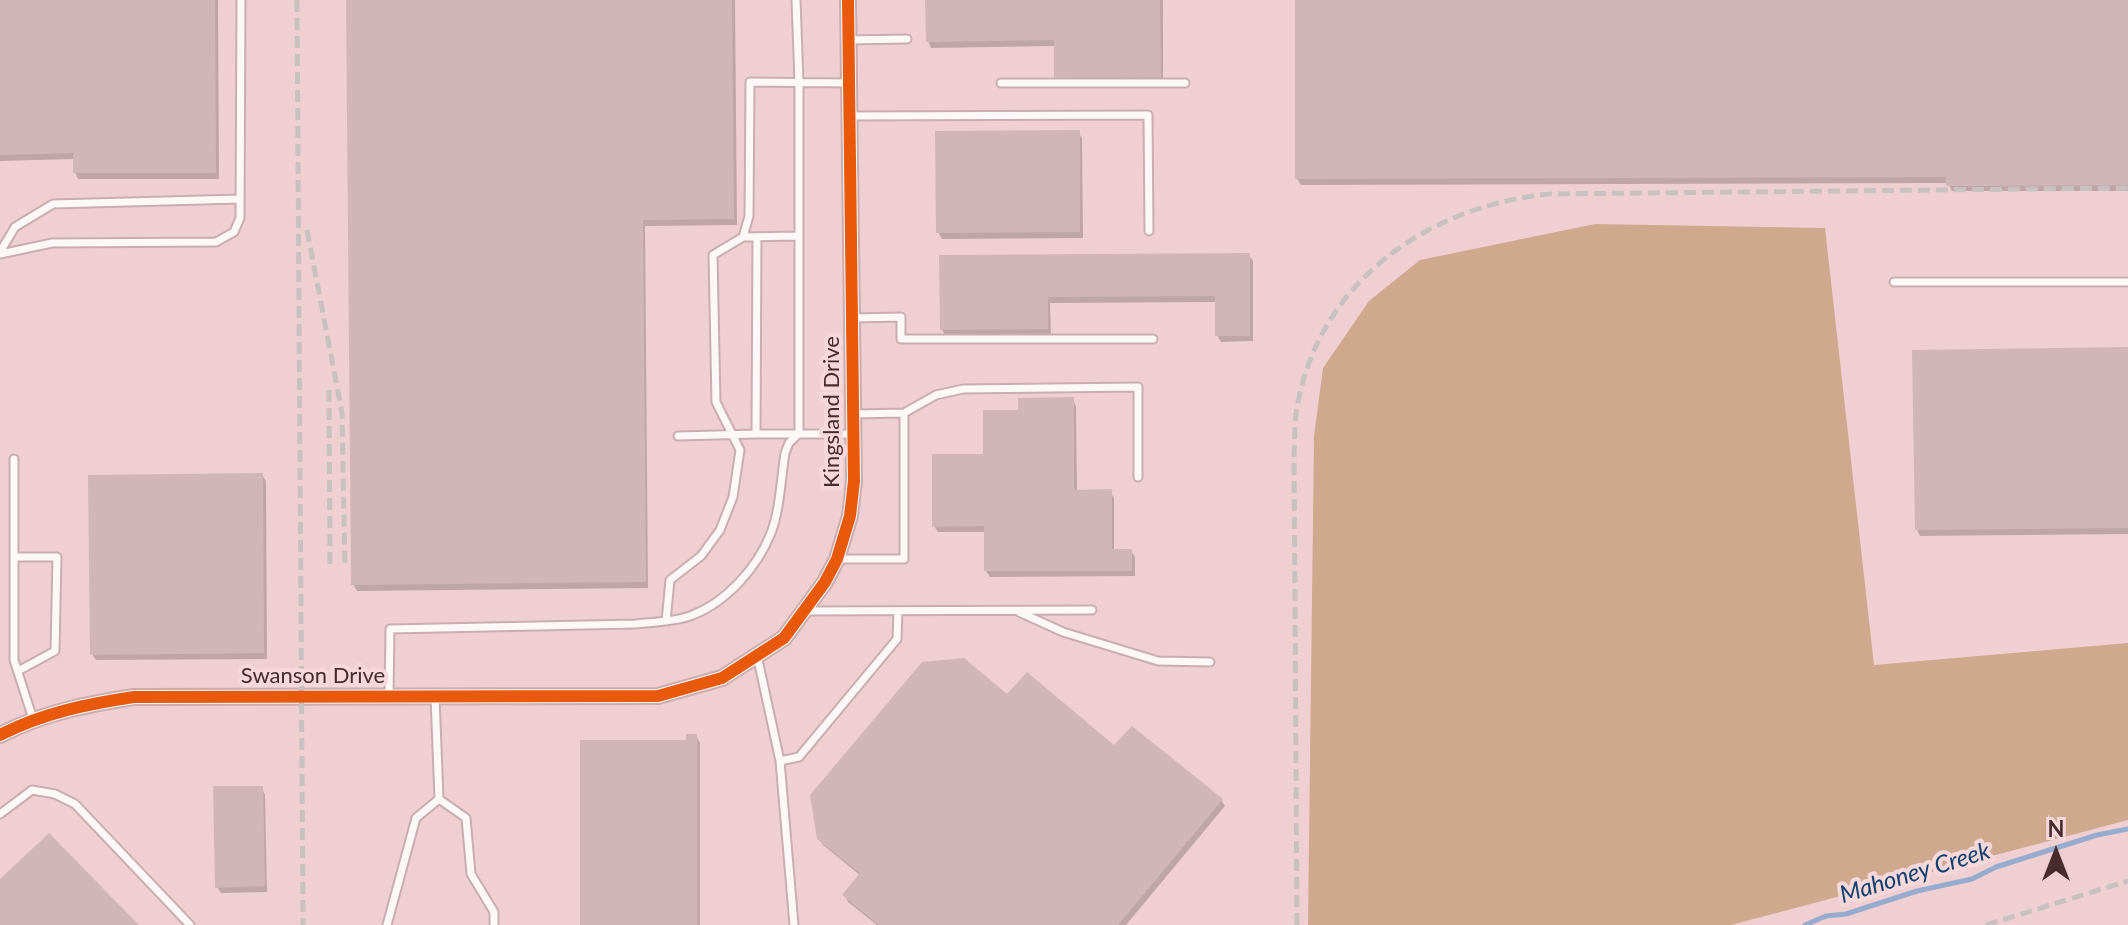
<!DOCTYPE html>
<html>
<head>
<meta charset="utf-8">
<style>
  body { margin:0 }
  #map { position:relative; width:2128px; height:925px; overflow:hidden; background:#f0cfd2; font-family:Lato,sans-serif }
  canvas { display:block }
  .north { position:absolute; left:2016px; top:813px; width:80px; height:80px; -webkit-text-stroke:6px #f6d8db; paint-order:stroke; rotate:0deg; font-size:22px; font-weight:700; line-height:32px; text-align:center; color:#472b2e }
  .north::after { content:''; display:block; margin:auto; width:28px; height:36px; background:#472b2e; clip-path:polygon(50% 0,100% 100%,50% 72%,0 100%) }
</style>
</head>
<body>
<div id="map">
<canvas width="2128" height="925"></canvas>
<div class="north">N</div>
</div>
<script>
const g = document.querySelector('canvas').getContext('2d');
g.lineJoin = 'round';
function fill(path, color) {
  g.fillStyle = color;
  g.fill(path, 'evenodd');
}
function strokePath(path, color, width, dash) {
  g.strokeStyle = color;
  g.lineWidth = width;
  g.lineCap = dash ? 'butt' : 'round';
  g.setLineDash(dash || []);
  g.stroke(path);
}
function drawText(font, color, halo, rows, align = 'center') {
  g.font = font + ' Lato,sans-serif';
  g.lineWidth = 8;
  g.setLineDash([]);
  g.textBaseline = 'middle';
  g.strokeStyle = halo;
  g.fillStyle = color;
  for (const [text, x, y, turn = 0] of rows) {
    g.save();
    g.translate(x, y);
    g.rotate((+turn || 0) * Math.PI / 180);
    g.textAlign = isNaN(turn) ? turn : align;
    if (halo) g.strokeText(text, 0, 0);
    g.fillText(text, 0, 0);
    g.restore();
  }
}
const forest = new Path2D(`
  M 1595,224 L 1825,228 L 1874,665 L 2128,643 L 2128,820 L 1731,925 L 1308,925 L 1314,436 L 1323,368 L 1369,301 L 1420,260 Z`);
const shadow = new Path2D(`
  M 0,0 L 218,0 L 219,179 L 78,179 L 75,172 L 75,159 L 0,161 Z
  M 348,0 L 735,0 L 737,225 L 645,226 L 648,588 L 357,591 L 353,584 Z
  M 927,0 L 1163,0 L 1163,83 L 1060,84 L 1056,77 L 1056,46 L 931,48 L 928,41 Z
  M 1297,0 L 2128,0 L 2128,191 L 1952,191 L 1948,183 L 1301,185 L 1297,179 Z
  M 1078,132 L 1082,138 L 1083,238 L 942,239 L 938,232 Z
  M 1249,255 L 1253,261 L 1253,341 L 1221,342 L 1217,335 L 1217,302 L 1050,303 L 1051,335 L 945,336 L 942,329 L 941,257 Z
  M 2128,349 L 2128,534 L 1920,536 L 1917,530 Z
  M 1072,399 L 1076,406 L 1077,492 L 1110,491 L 1114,498 L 1114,551 L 1131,551 L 1135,557 L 1135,576 L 990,577 L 986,571 L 986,532 L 938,532 L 934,526 L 1020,412 Z
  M 262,475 L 266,481 L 267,659 L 96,660 L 92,654 Z
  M 1007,696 L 1221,800 L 1225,806 L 1126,925 L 877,925 L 848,902 L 845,896 L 861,876 L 823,845 L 819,838 Z
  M 696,736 L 700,743 L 700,925 L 582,925 Z
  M 262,788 L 265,795 L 267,892 L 221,893 L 217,887 Z`);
const stream = new Path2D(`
  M 1805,925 L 1826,916 L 1846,914 L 1917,891 L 1972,879 L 1996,867 L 2097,835 L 2128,829`);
const building = new Path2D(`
  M 0,0 L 215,0 L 216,173 L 73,173 L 73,153 L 0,155 Z
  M 346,0 L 732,0 L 734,219 L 643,220 L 646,582 L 351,585 Z
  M 925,0 L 1160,0 L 1161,77 L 1054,78 L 1054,40 L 926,42 Z
  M 1295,0 L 2128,0 L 2128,185 L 1946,186 L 1946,177 L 1295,179 Z
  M 1080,130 L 1080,232 L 936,233 L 935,131 Z
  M 1250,253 L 1250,336 L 1215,336 L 1215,296 L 1048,297 L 1048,329 L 940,330 L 939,255 Z
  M 2128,347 L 2128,528 L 1915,530 L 1912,350 Z
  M 1074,397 L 1074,490 L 1112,489 L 1112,549 L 1132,549 L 1132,571 L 984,571 L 984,526 L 932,527 L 932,454 L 983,454 L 983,410 L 1018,410 L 1018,398 Z
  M 263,473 L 264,653 L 90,655 L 88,475 Z
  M 964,658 L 1007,694 L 1027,672 L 1114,745 L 1132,726 L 1223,799 L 1118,925 L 879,925 L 842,895 L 860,873 L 817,839 L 810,795 L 922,662 Z
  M 686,734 L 697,734 L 697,925 L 580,925 L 580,740 L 686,740 Z
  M 213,786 L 263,786 L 265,886 L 215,888 Z
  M 49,833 L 139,925 L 0,925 L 0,879 Z`);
const service = new Path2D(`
  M 848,40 L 907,39
  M 1001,83 L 1185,83
  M 849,116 L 1148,115 L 1149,231
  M 743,237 L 798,236
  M 757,237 L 756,434 L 852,434
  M 0,252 L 15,227 L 53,204 L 240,199
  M 0,254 L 52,243 L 216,242 L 234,232 L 240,218 L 241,0
  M 1894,282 L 2128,282
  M 852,318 L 901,317 L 901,339 L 1153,339
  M 904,413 L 936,395 L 963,389 L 1138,387 L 1138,477
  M 678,436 L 756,434
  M 14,459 L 14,660 L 33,719
  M 14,557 L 57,557 L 55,651 L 18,671
  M 837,559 L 904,559 L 904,413 L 854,414
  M 805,611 L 1092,610
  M 1019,612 L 1063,632 L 1158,661 L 1210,662
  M 666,621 L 670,580 L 701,556 L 720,530 L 733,497 L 740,450 L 716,402 L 713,255 L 743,237 L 749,216 L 750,82 L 848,83
  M 757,655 L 780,761 L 794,925
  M 389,696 L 390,629 L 635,624 C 653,622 673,622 690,616 C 726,603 757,568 771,533 C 780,510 781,478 785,453 L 789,443 L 799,433 L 799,82 L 796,0
  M 435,696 L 439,799
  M 780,761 L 799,757 L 897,639 L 898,611
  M 439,799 L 466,818 L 471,874 L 494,912 L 494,925
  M 0,814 L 32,790 L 55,794 L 75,804 L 190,925
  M 387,925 L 416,818 L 439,799`);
const minor = new Path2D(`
  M 0,735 C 43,713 87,704 134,697 L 658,696 L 722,678 L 784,638 L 825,582 L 837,559 L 850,516 L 854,481 L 848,0`);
const rail = new Path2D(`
  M 297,0 L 303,925
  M 307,230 L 342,413 L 345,567
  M 329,390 L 330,567
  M 1297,925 L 1294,457 C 1295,439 1294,420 1298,402 C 1322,279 1430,206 1549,194 L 2128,188
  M 1986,925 L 2128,881`);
const cycleway = new Path2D(`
  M 0,735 C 43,713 87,704 134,697 L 658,696 L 722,678 L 784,638 L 825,582 L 837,559 L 850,516 L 854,481 L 848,0`);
const streetNames = [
  ["Kingsland Drive",832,412,-90],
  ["Swanson Drive",313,676]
];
const waterNames = [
  ["Mahoney Creek",1915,873,-17]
];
fill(forest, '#cfa98d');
fill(shadow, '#0003');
strokePath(stream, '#96abce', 5);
fill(building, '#d1b5b8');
strokePath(service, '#c9adb0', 11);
strokePath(minor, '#c9adb0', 18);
strokePath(service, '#fdf8f8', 7);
strokePath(minor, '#fdf8f8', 14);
strokePath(rail, '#c9c1c1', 5, [12, 6]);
strokePath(cycleway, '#e8590c', 12);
drawText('22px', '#472b2e', '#f6d8db', streetNames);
drawText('italic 24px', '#11406e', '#f6d8db', waterNames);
</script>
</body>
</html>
